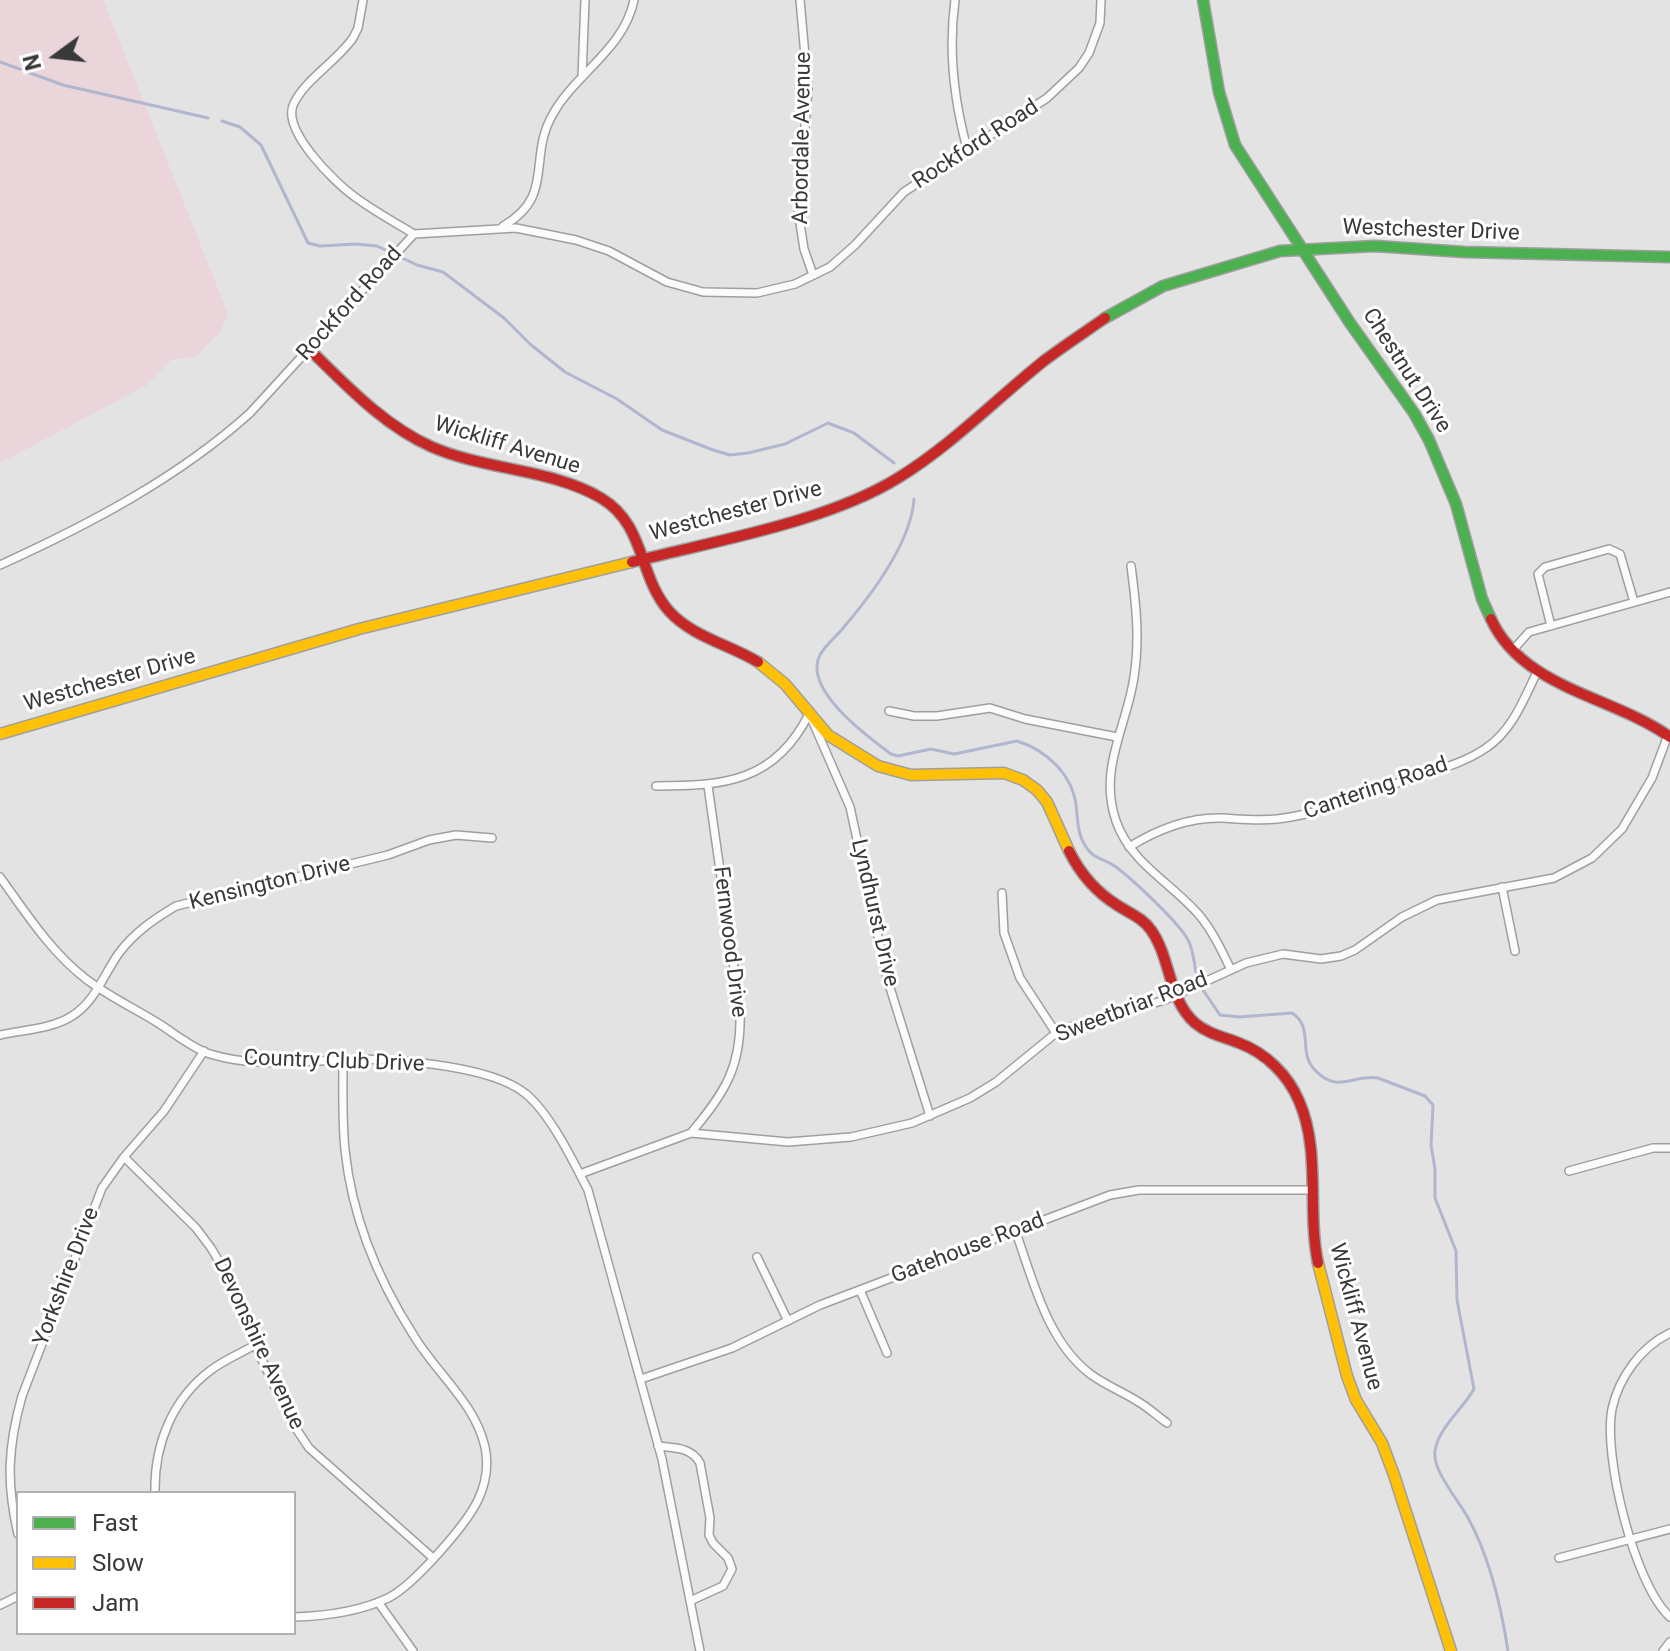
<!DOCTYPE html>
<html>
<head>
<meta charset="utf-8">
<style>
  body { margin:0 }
  #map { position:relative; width:1670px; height:1651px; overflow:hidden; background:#e4e3e4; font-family:Roboto,sans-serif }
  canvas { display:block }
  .legend { position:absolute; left:16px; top:1491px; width:280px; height:144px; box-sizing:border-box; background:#fff; border:2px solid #b0b0b0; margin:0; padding:10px 14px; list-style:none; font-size:24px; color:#3a393a }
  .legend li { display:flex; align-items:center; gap:16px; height:40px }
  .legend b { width:40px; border:2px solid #b0b0b0 }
  .north { position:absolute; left:16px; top:16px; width:80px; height:80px; -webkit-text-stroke:6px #fff; paint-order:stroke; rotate:255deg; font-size:22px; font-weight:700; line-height:32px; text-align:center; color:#3a393a }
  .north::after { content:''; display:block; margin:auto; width:28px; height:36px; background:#3a393a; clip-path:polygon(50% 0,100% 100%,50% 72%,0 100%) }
</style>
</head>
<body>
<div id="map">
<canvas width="1670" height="1651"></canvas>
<ul class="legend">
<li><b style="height:10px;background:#4caf50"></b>Fast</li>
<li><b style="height:10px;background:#ffc107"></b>Slow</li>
<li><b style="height:10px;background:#c62828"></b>Jam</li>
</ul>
<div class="north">N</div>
</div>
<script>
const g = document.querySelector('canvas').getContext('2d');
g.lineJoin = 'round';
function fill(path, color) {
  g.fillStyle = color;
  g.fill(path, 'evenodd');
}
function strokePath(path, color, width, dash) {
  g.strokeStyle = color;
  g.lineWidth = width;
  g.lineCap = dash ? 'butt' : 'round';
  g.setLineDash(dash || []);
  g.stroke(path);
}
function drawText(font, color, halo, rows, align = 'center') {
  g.font = font + ' Roboto,sans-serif';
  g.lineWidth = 6;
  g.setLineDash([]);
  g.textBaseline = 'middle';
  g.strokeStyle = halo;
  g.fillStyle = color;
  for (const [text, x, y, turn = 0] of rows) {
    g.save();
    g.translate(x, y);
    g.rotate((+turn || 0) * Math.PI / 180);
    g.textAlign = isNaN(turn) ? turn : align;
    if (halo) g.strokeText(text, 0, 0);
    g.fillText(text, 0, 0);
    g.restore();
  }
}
const green = new Path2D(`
  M 0,0 L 103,0 L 228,314 L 220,332 L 197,356 L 171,360 L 147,385 L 0,463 Z`);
const stream = new Path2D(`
  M 0,62 L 63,85 L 208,118
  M 222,121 L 240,127 L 261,145 L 308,243 L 320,246 L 356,244 L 377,246 L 417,265 L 443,272 L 504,318 L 530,344 L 565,372 L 617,399 L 662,430 L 713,450 L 730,455 L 748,453 L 785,444 L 828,423 L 854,433 L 894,463
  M 914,499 C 911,543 872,594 844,627 C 837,636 825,645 820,655 C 802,689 868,737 891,754 L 898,756 L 931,749 L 954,754 L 1017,741 C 1046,750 1072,774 1076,805 C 1078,820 1077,834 1086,847 C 1093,859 1106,859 1116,867 C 1132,879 1182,925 1189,942 C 1193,950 1194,962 1196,972
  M 1203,990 L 1220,1015 L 1239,1017 L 1292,1013 C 1314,1027 1298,1052 1314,1069 C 1337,1095 1353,1074 1378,1078 L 1425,1096 L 1433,1105 L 1431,1145 L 1435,1169 L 1435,1198 L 1456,1251 L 1457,1300 L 1474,1389 C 1463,1409 1438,1428 1435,1451 C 1432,1470 1458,1500 1467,1516 C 1490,1557 1501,1605 1508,1651`);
const street = new Path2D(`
  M 363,0 L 358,28 L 353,38 C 336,62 307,78 294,103 C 280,129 335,183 355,197 C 374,211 394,222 414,234
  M 800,0 L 808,89 L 798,211 L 804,249 L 813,275
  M 955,0 C 948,52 954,102 968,152
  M 582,77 L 585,0
  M 503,226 C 556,196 527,158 553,114 C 576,73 624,49 634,0
  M 0,565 C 88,525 178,478 250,413 L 414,234 L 516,228 L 576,240 L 609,251 L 667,282 L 703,292 L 757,293 L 795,284 L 830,267 L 855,245 L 904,192 L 1047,98 L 1079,68 L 1089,53 L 1100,23 L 1101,0
  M 1131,566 C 1136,604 1140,639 1134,677 C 1127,726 1098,769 1116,821 C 1131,864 1172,883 1200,916 C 1213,932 1222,951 1231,970
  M 1551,626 L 1538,574 L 1545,567 L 1609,549 L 1620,554 L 1634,602
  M 1512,651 L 1529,632 L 1670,592
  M 889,711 L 914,716 L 937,716 L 990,708 L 1025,719 L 1117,737
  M 812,720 L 850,807 L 887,978 L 930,1116
  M 656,786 C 724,786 775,782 809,714
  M 1129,847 C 1158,829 1188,817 1222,818 C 1240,819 1259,821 1277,819 C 1322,814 1364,795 1406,780 C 1433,771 1463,764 1486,748 C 1512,731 1524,699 1537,672
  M 0,877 C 26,913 50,951 86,979 C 108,996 134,1008 158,1023 C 174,1033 192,1048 210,1054 C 252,1067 295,1062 337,1060 C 383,1057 490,1064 526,1094 C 551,1115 573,1161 588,1190 L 662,1459 L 700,1651
  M 1502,887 L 1515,951
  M 1002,893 L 1004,933 L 1020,978 L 1056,1033
  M 0,1035 C 22,1030 52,1029 72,1016 C 95,1002 104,974 119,953 C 135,932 154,919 176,906 L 388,855 L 429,840 L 456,835 L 492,838
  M 691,1133 C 725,1092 742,1067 740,1011 L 708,786
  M 124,1157 L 196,1228 L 211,1248 L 230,1280 L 255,1345 L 291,1421 L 309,1448 L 433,1558
  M 1569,1171 L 1653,1148 L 1670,1148
  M 580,1174 L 691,1133 L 788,1142 L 851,1137 L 912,1123 L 970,1098 L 996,1082 L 1056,1033 L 1076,1025 L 1165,1000 L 1246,963 L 1283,954 L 1321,959 L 1341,956 L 1355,950 L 1402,917 L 1437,900 L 1554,878 L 1592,858 L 1622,829 L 1652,778 L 1668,735
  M 1015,1230 C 1033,1279 1046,1339 1089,1373 C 1103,1384 1121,1391 1137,1401 C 1148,1407 1157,1416 1167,1423
  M 757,1257 L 788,1321
  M 860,1290 L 887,1353
  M 1670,1333 C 1641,1347 1619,1377 1612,1409 C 1603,1456 1634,1584 1670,1617
  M 641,1379 L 732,1348 L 820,1305 L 1110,1195 L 1139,1190 L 1311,1190
  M 658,1446 C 675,1448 691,1447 700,1463 L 710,1518 L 709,1535 L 713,1543 L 728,1558 L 732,1569 L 723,1586 L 690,1601
  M 155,1493 C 154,1445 172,1399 211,1370 C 224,1360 241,1353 255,1345
  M 18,1534 C 6,1483 8,1446 22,1396 L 102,1188 L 124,1157 L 164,1111 L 204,1051
  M 1559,1558 L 1670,1529
  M 378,1602 L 413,1651
  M 0,1605 L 18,1596
  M 294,1617 C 326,1616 359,1612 388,1598 C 413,1586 466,1525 478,1500 C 486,1483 489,1466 485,1447 C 475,1403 437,1374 414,1336 C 378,1280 352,1217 345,1150 C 342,1121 343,1089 343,1059
  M 1663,1651 L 1670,1642`);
const fast = new Path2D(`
  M 1203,0 L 1219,92 L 1235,145 L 1350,323 L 1414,413 L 1429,440 L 1456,504 L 1482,599 L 1491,619
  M 1105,318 L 1163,286 L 1280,251 L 1375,246 L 1464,252 L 1670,257`);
const slow = new Path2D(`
  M 758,662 L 785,684 L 828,735 L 878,766 L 911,775 L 1004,773 L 1023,780 L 1037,790 L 1047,802 L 1069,851
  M 0,734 L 359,629 L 632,562
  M 1318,1263 L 1347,1376 L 1356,1400 L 1382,1443 L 1394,1475 L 1451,1651`);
const jam = new Path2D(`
  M 309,349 C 346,385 384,426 432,447 C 485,470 552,469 601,498 C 646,525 638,576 669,611 C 691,636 730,645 758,662
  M 632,562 C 714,541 827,522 898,478 C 952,445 996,399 1045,360 C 1065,345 1085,332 1105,318
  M 1491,619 C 1523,689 1613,696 1670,737
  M 1069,851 C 1080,873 1096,892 1117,905 C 1129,913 1143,918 1151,930 C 1171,958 1168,999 1195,1023 C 1208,1034 1224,1037 1239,1043 C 1266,1053 1288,1075 1299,1101 C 1321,1151 1307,1210 1318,1263`);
const streetNames = [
  ["Arbordale Avenue",803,138,-89],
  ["Rockford Road",976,145,-33],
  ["Westchester Drive",1431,231,2],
  ["Rockford Road",350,304,-48],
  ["Chestnut Drive",1406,371,57],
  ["Wickliff Avenue",507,446,17],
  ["Westchester Drive",736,512,-15],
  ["Westchester Drive",110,681,-16],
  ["Cantering Road",1376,789,-19],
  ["Kensington Drive",270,884,-14],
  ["Lyndhurst Drive",874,913,77],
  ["Fernwood Drive",729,942,83],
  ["Sweetbriar Road",1132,1008,-21],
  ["Country Club Drive",334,1062,2],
  ["Gatehouse Road",968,1249,-21],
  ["Yorkshire Drive",67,1277,-69],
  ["Wickliff Avenue",1355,1317,75],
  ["Devonshire Avenue",258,1344,65]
];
fill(green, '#e9d5da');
strokePath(stream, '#b1b6cf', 3);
strokePath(street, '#9f9f9f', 10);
strokePath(fast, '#9f9f9f', 13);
strokePath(slow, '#9f9f9f', 13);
strokePath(jam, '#9f9f9f', 13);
strokePath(street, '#fbfbfb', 7);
strokePath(fast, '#4caf50', 10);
strokePath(slow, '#ffc107', 10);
strokePath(jam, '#c62828', 10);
drawText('22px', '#3a393a', '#fff', streetNames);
</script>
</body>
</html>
